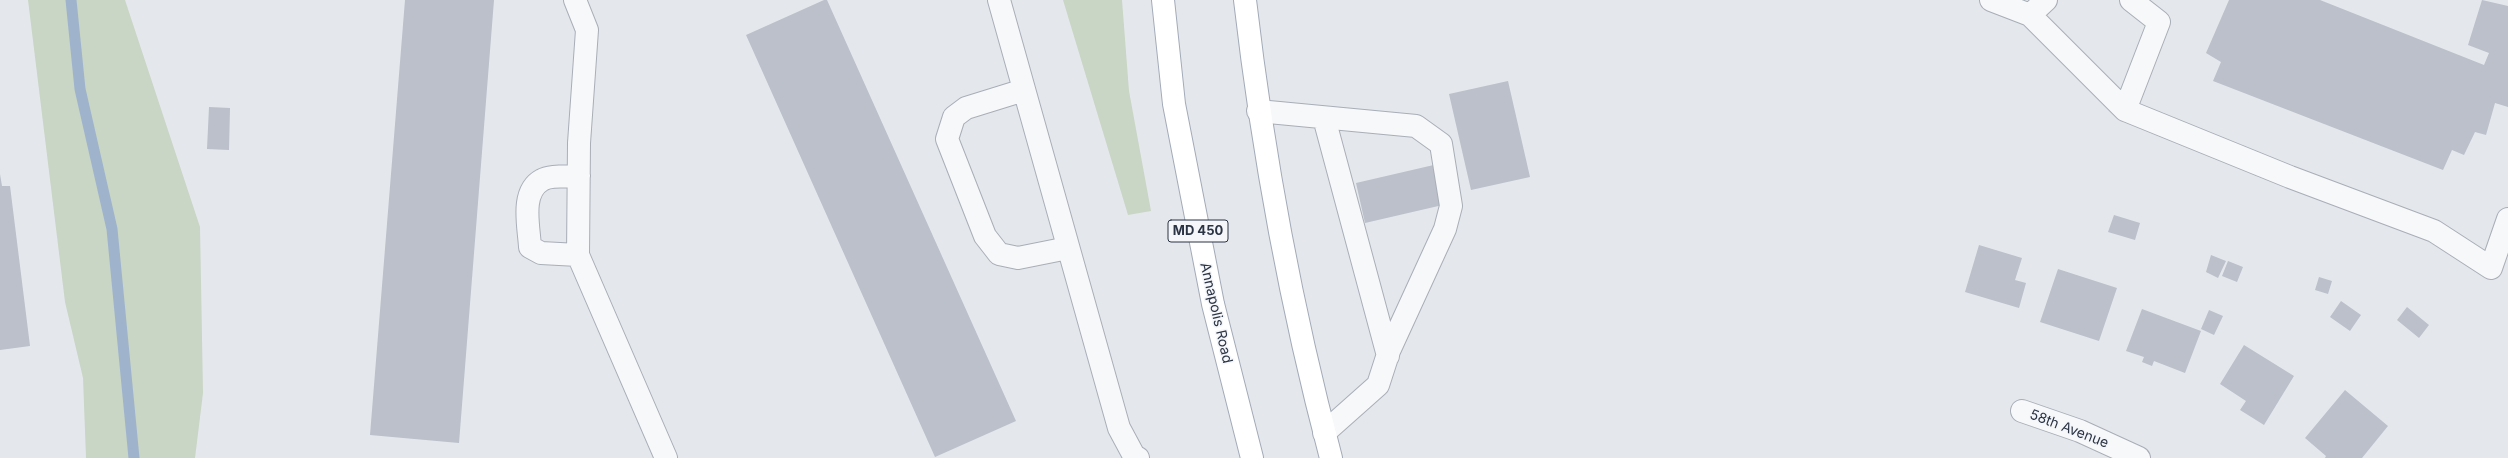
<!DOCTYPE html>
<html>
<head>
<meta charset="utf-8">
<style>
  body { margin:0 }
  canvas { display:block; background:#e4e7ec }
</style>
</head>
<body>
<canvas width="2508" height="458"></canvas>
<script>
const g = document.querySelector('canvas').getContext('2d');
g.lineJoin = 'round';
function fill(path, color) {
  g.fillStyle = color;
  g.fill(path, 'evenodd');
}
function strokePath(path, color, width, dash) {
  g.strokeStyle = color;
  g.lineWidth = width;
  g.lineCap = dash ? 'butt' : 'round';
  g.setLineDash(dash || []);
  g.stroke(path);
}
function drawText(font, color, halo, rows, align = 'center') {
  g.font = font + ' Inter,sans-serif';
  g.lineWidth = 3;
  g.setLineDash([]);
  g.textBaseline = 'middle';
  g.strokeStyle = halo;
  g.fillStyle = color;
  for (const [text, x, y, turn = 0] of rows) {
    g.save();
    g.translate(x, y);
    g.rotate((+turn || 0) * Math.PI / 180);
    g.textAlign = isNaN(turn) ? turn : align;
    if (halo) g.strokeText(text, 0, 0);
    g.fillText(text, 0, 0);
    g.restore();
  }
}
const green = new Path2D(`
  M 28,0 L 125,0 L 200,227 L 203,393 L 195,458 L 86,458 L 83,378 L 65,302 Z
  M 1063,0 L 1122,0 L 1129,91 L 1151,211 L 1128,215 Z`);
const stream = new Path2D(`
  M 71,0 L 80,89 L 112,229 L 134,458`);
const building = new Path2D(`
  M 405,0 L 494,0 L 459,443 L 370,435 Z
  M 824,0 L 827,0 L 1016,421 L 935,457 L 746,35 Z
  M 2229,0 L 2320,0 L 2484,65 L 2489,53 L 2468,45 L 2482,0 L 2508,6 L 2508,107 L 2495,103 L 2486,135 L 2475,132 L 2464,155 L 2452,150 L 2443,170 L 2213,81 L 2221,62 L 2206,53 Z
  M 1508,81 L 1530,177 L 1471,190 L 1449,94 Z
  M 209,107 L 230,108 L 229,150 L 207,149 Z
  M 1438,164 L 1447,204 L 1365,223 L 1356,183 Z
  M 0,174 L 2,186 L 10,186 L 30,346 L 0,350 Z
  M 2114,215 L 2140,223 L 2135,240 L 2108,232 Z
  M 1979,245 L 2022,258 L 2015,280 L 2026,283 L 2019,308 L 1965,292 Z
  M 2211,255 L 2226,261 L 2218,278 L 2206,272 Z
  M 2228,261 L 2243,267 L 2237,282 L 2222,276 Z
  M 2058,269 L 2117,288 L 2099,341 L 2040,322 Z
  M 2319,277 L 2332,281 L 2328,294 L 2315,290 Z
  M 2341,301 L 2361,315 L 2350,331 L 2330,317 Z
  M 2407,307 L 2429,325 L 2419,338 L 2397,320 Z
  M 2142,309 L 2201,331 L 2185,373 L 2154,361 L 2152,366 L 2142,362 L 2144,357 L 2126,351 Z
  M 2209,310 L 2223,316 L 2214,335 L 2201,329 Z
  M 2244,345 L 2294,376 L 2264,425 L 2240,410 L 2246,401 L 2220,384 Z
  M 2345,390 L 2388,426 L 2362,458 L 2325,458 L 2326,456 L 2305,438 Z`);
const minor = new Path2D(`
  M 575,0 L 587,30 L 579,143 L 578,255 L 666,458
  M 999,0 L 1119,428 L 1134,456 L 1138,458
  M 1991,0 L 2030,15 L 2125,110 L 2290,177 L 2434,231 L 2491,268 L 2508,219
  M 2030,15 L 2046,0
  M 1024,90 L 966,108 L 954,117 L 947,139 L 985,236 L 999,254 L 1018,258 L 1068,248
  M 2125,110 L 2159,22 L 2131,0
  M 1258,111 L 1416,126 L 1441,144 L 1451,206 L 1445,229 L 1389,351 L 1378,385 L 1324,433
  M 1324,118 L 1388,356
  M 578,255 L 541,253 L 530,247 C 529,227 520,192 542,180 C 550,175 569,177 579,176
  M 2022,411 L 2080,431 L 2139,458`);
const major = new Path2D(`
  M 1163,0 L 1174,104 L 1213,304 L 1252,458
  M 1245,0 C 1263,155 1291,307 1331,458`);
const shields = [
  [1198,231,60]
];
const shieldNames = [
  ["MD 450",1198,231]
];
const streetNames = [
  ["Annapolis Road",1216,313,77],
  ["58th Avenue",2069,429,21]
];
fill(green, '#c9d6c5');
strokePath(stream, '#9fb4cc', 11);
fill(building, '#bbc0ca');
strokePath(minor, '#a9aeb7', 24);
strokePath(major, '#a3abb8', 24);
strokePath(minor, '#f7f8fa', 22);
strokePath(major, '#fff', 22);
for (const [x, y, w] of shields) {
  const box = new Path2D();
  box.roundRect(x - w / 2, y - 11, w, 22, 3);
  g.fillStyle = '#f4f6f9';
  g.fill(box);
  strokePath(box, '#2b3445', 1);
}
drawText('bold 13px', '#2b3445', null, shieldNames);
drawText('14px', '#2b3445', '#f4f6f9', streetNames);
</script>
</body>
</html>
